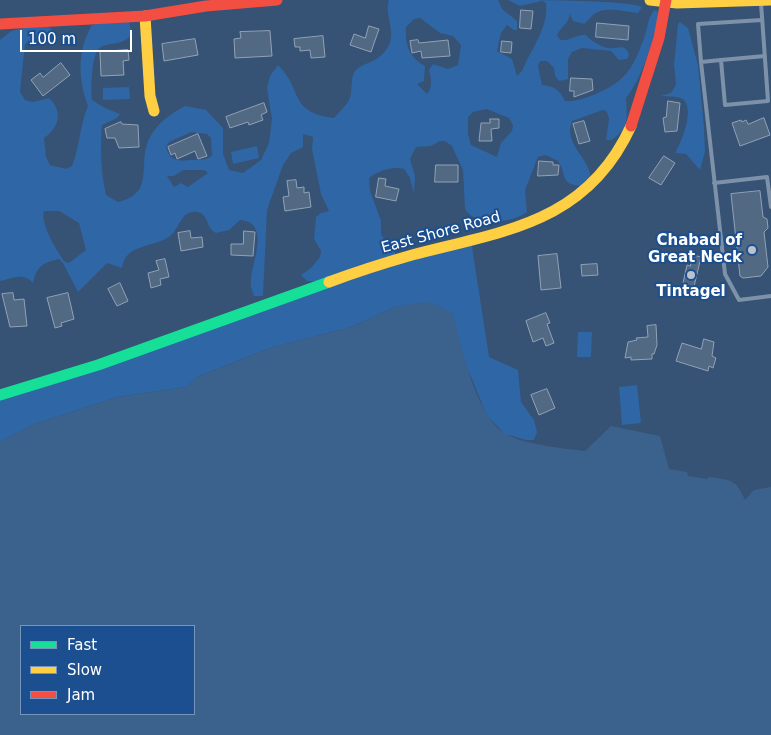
<!DOCTYPE html>
<html>
<head>
<meta charset="utf-8">
<style>
  body { margin:0 }
  #map { position:relative; width:771px; height:735px; overflow:hidden; background:#365274; font-family:"DejaVu Sans",sans-serif }
  canvas { display:block }
  .legend { position:absolute; left:20px; top:625px; width:175px; height:90px; box-sizing:border-box; background:#1b4f8f; border:1px solid #7695bc; margin:0; padding:6px 9px; list-style:none; font-size:15px; color:#fff }
  .legend li { display:flex; align-items:center; gap:10px; height:25px }
  .legend b { width:25px; border:1px solid #7695bc }
  .scale { position:absolute; left:20px; top:30px; width:112px; height:22px; box-sizing:border-box; border:2px solid #fff; border-top:0; padding-left:6px; font-size:15px; line-height:18px; white-space:nowrap; color:#fff; -webkit-text-stroke:4px #1b4f8f; paint-order:stroke }
</style>
</head>
<body>
<div id="map">
<canvas width="771" height="735"></canvas>
<ul class="legend">
<li><b style="height:6px;background:#16e098"></b>Fast</li>
<li><b style="height:6px;background:#ffcf43"></b>Slow</li>
<li><b style="height:6px;background:#f24e42"></b>Jam</li>
</ul>
<div class="scale">100 m</div>
</div>
<script>
const g = document.querySelector('canvas').getContext('2d');
g.lineJoin = 'round';
function fill(path, color) {
  g.fillStyle = color;
  g.fill(path, 'evenodd');
}
function strokePath(path, color, width, dash) {
  g.strokeStyle = color;
  g.lineWidth = width;
  g.lineCap = dash ? 'butt' : 'round';
  g.setLineDash(dash || []);
  g.stroke(path);
}
function drawText(font, color, halo, rows, align = 'center') {
  g.font = font + ' "DejaVu Sans",sans-serif';
  g.lineWidth = 4;
  g.setLineDash([]);
  g.textBaseline = 'middle';
  g.strokeStyle = halo;
  g.fillStyle = color;
  for (const [text, x, y, turn = 0] of rows) {
    g.save();
    g.translate(x, y);
    g.rotate((+turn || 0) * Math.PI / 180);
    g.textAlign = isNaN(turn) ? turn : align;
    if (halo) g.strokeText(text, 0, 0);
    g.fillText(text, 0, 0);
    g.restore();
  }
}
const green = new Path2D(`
  M 389,0 L 498,0 L 502,9 L 517,21 L 517,30 L 514,30 L 507,25 L 501,33 L 497,51 L 512,59 L 517,76 L 522,71 C 531,49 549,27 546,3 L 542,1 L 520,6 L 508,0 C 532,0 627,0 642,7 L 638,13 C 626,12 604,5 593,15 C 590,18 588,21 584,24 L 573,21 L 570,14 C 568,24 561,27 557,35 L 560,40 C 570,41 576,34 586,35 C 590,40 601,47 608,48 C 617,50 625,42 629,55 L 627,59 L 619,60 L 611,51 L 582,48 L 572,52 L 568,59 L 568,79 L 559,81 L 555,76 L 554,68 L 547,61 L 540,61 L 538,66 L 542,85 C 554,86 560,90 565,101 C 577,102 588,97 598,93 C 628,80 635,64 645,35 C 648,26 648,18 654,10 L 658,12 C 657,33 640,83 626,98 C 627,118 630,127 612,140 L 606,140 L 609,119 L 607,112 L 603,110 L 572,121 C 563,144 589,157 591,178 L 582,186 C 558,184 568,175 558,161 L 546,155 L 538,157 L 525,190 L 527,212 C 513,223 475,227 465,209 L 463,170 L 452,146 L 445,141 L 440,141 L 431,146 L 416,147 L 410,159 L 415,176 L 414,194 L 410,178 L 404,169 C 393,166 378,171 369,178 L 370,191 L 381,221 L 381,234 L 386,243 L 395,251 L 395,256 L 318,281 L 307,281 L 301,275 L 311,268 L 320,257 L 321,251 L 314,239 L 316,217 L 321,213 L 329,211 L 321,194 L 312,149 L 313,137 L 303,134 L 303,147 L 291,153 L 283,165 L 267,210 L 263,296 L 254,296 C 252,291 250,285 251,280 C 252,262 271,222 240,220 L 229,230 L 216,233 C 205,228 209,210 193,212 C 180,213 179,230 170,236 C 155,248 125,243 122,268 L 107,263 L 78,292 L 63,263 L 59,259 C 42,263 37,266 33,283 C 23,272 13,278 0,281 L 0,40 L 11,31 L 33,26 L 47,26 L 53,30 L 52,35 L 32,40 L 25,44 L 20,92 L 25,100 L 33,102 L 49,98 C 63,111 60,127 44,138 L 46,157 L 50,165 L 66,169 L 72,166 C 80,146 80,123 88,106 C 78,79 77,50 92,25 L 112,21 L 129,22 L 132,34 C 121,47 113,41 101,47 C 91,52 91,89 92,100 L 105,108 L 120,114 L 117,118 L 102,125 C 100,149 101,172 106,195 L 118,202 C 156,193 137,165 149,139 C 158,122 169,115 185,106 L 206,110 L 223,128 L 223,154 L 229,170 L 243,173 L 261,160 L 269,143 L 272,119 L 267,88 L 270,76 L 278,65 C 304,91 288,112 334,118 C 339,112 346,106 349,100 C 353,92 350,81 354,73 C 359,62 379,65 389,45 C 396,30 384,15 389,0 ZM 420,18 L 440,33 L 453,36 L 461,45 L 458,65 L 448,69 L 433,64 L 429,70 C 431,79 433,87 427,94 L 417,84 L 424,81 L 425,66 C 409,57 405,45 406,27 L 414,19 ZM 487,109 L 509,118 L 513,125 L 512,131 L 501,143 L 497,157 L 471,145 L 468,134 L 468,117 L 473,112 ZM 191,132 L 207,134 L 211,138 L 212,156 C 205,161 200,159 192,160 C 179,161 170,162 166,147 L 169,142 ZM 183,170 L 204,170 L 208,173 L 188,187 L 181,183 L 174,187 L 167,176 L 174,176 ZM 44,211 L 59,211 L 79,223 L 86,250 L 69,263 L 65,262 C 57,251 40,224 44,211 Z
  M 680,22 L 688,28 L 698,65 L 704,127 L 705,152 L 700,170 L 686,154 L 675,153 C 681,143 697,106 681,98 C 676,96 667,97 661,96 L 671,93 L 676,85 L 674,65 L 678,24 Z
  M 129,87 L 130,99 L 103,100 L 103,88 Z
  M 257,146 L 259,158 L 233,164 L 231,152 Z
  M 471,240 L 489,357 L 518,370 L 521,402 L 534,420 L 537,432 L 534,440 L 526,440 L 505,434 L 487,416 L 469,372 L 397,306 L 351,327 L 270,348 L 199,376 L 186,387 L 118,397 L 34,424 L 0,442 L 0,395 Z
  M 578,332 L 592,332 L 591,357 L 577,357 Z
  M 637,385 L 641,423 L 622,425 L 619,387 Z`);
const water = new Path2D(`
  M 429,302 L 453,313 C 461,344 476,418 506,434 C 526,445 562,448 585,451 L 611,426 L 660,436 L 669,469 L 687,472 L 688,476 L 707,479 L 709,477 C 731,480 736,479 745,500 L 754,490 L 771,487 L 771,735 L 0,735 L 0,442 L 34,424 L 118,397 L 186,387 L 199,376 L 270,348 L 351,327 L 397,306 ZM 21,626 L 194,626 L 194,714 L 21,714 Z`);
const building = new Path2D(`
  M 521,10 L 533,11 L 531,29 L 520,28 Z
  M 597,23 L 629,26 L 628,40 L 596,37 Z
  M 369,26 L 379,29 L 371,52 L 350,45 L 354,34 L 365,38 Z
  M 270,31 L 272,56 L 235,58 L 234,39 L 241,38 L 240,32 Z
  M 323,36 L 325,57 L 311,58 L 310,50 L 300,51 L 300,47 L 295,47 L 294,39 Z
  M 195,39 L 198,55 L 164,61 L 162,44 Z
  M 418,40 L 419,43 L 448,40 L 450,56 L 422,58 L 421,51 L 412,53 L 410,41 Z
  M 502,41 L 512,42 L 511,53 L 501,52 Z
  M 128,50 L 129,60 L 123,61 L 124,75 L 101,76 L 100,52 Z
  M 61,63 L 70,75 L 43,96 L 31,80 L 40,73 L 43,77 Z
  M 571,78 L 592,79 L 593,90 L 574,97 L 574,91 L 570,91 Z
  M 668,101 L 680,103 L 677,131 L 665,132 L 663,118 L 666,117 Z
  M 264,103 L 267,112 L 261,115 L 263,120 L 249,125 L 248,122 L 230,128 L 226,117 Z
  M 764,118 L 770,135 L 740,146 L 732,123 L 741,120 L 742,122 L 746,120 L 748,124 Z
  M 490,119 L 499,119 L 499,128 L 491,129 L 492,141 L 479,141 L 481,123 L 490,123 Z
  M 584,121 L 590,141 L 579,144 L 573,124 Z
  M 121,122 L 122,124 L 138,125 L 139,147 L 119,148 L 115,138 L 107,138 L 105,129 Z
  M 198,134 L 207,156 L 198,159 L 195,151 L 177,159 L 175,153 L 171,155 L 168,147 Z
  M 664,156 L 675,163 L 661,185 L 649,178 Z
  M 539,161 L 553,162 L 553,165 L 559,165 L 558,175 L 538,176 Z
  M 436,165 L 458,165 L 458,182 L 435,182 Z
  M 379,178 L 386,179 L 385,186 L 399,189 L 396,201 L 376,197 Z
  M 296,180 L 297,188 L 304,187 L 304,193 L 309,192 L 311,207 L 285,211 L 283,197 L 289,196 L 287,181 Z
  M 760,191 L 763,217 L 767,219 L 768,228 L 764,232 L 768,267 L 761,276 L 743,278 L 740,276 L 731,194 Z
  M 190,231 L 191,238 L 202,237 L 203,247 L 181,251 L 178,233 Z
  M 244,231 L 255,232 L 253,256 L 231,255 L 231,244 L 243,244 Z
  M 557,254 L 561,288 L 541,290 L 538,256 Z
  M 693,255 L 701,257 L 692,295 L 683,293 L 685,284 L 683,283 L 687,265 L 690,266 Z
  M 165,259 L 169,277 L 160,279 L 161,285 L 151,288 L 148,273 L 159,270 L 156,261 Z
  M 597,264 L 598,275 L 582,276 L 581,265 Z
  M 120,283 L 128,301 L 117,306 L 108,289 Z
  M 13,293 L 14,300 L 24,299 L 27,326 L 10,327 L 2,294 Z
  M 68,293 L 74,319 L 61,323 L 62,326 L 55,328 L 47,298 Z
  M 546,313 L 550,323 L 547,324 L 554,343 L 546,346 L 543,338 L 533,342 L 526,321 Z
  M 656,325 L 657,345 L 654,354 L 652,354 L 652,359 L 631,360 L 631,357 L 625,358 L 628,342 L 637,340 L 636,338 L 648,337 L 647,326 Z
  M 704,339 L 714,342 L 712,356 L 716,358 L 713,368 L 709,366 L 708,371 L 676,361 L 682,343 L 701,349 Z
  M 547,389 L 555,408 L 539,415 L 531,395 Z`);
const lane = new Path2D(`
  M 761,3 L 768,101 L 725,105 L 721,60 L 701,62 L 698,24 L 762,20
  M 721,60 L 765,56
  M 701,62 L 725,274 L 739,300 L 771,296
  M 714,183 L 767,177 L 771,207`);
const fast = new Path2D(`
  M 0,395 L 98,365 L 329,282`);
const slow = new Path2D(`
  M 650,0 L 677,3 L 771,0
  M 145,16 L 150,96 L 154,111
  M 329,282 C 356,272 384,263 412,255 C 504,231 587,223 631,126`);
const jam = new Path2D(`
  M 0,24 L 145,16 L 206,6 L 277,0
  M 631,126 L 659,38 L 666,0`);
const markers = [
  [752,250,5,"#b9c2ce"],
  [691,275,5,"#b9c2ce"]
];
const streetNames = [
  ["East Shore Road",441,233,-15]
];
const poiNames = [
  ["Chabad of",742,241],
  ["Great Neck",742,258],
  ["Tintagel",691,292,"center"]
];
fill(green, '#2f66a5');
fill(water, '#3b618d');
fill(building, '#526984');
strokePath(building, '#92a2b6', 1);
strokePath(lane, '#7d92a8', 4);
strokePath(fast, '#16e098', 11);
strokePath(slow, '#ffcf43', 11);
strokePath(jam, '#f24e42', 11);
for (const [x, y, r, color] of markers) {
  const dot = new Path2D();
  dot.arc(x, y, r, 0, 2 * Math.PI);
  g.fillStyle = color;
  g.fill(dot);
  strokePath(dot, '#1b4f8f', 2);
}
drawText('15px', '#fff', '#1b4f8f', streetNames);
drawText('bold 15px', '#fff', '#1b4f8f', poiNames, 'right');
</script>
</body>
</html>
